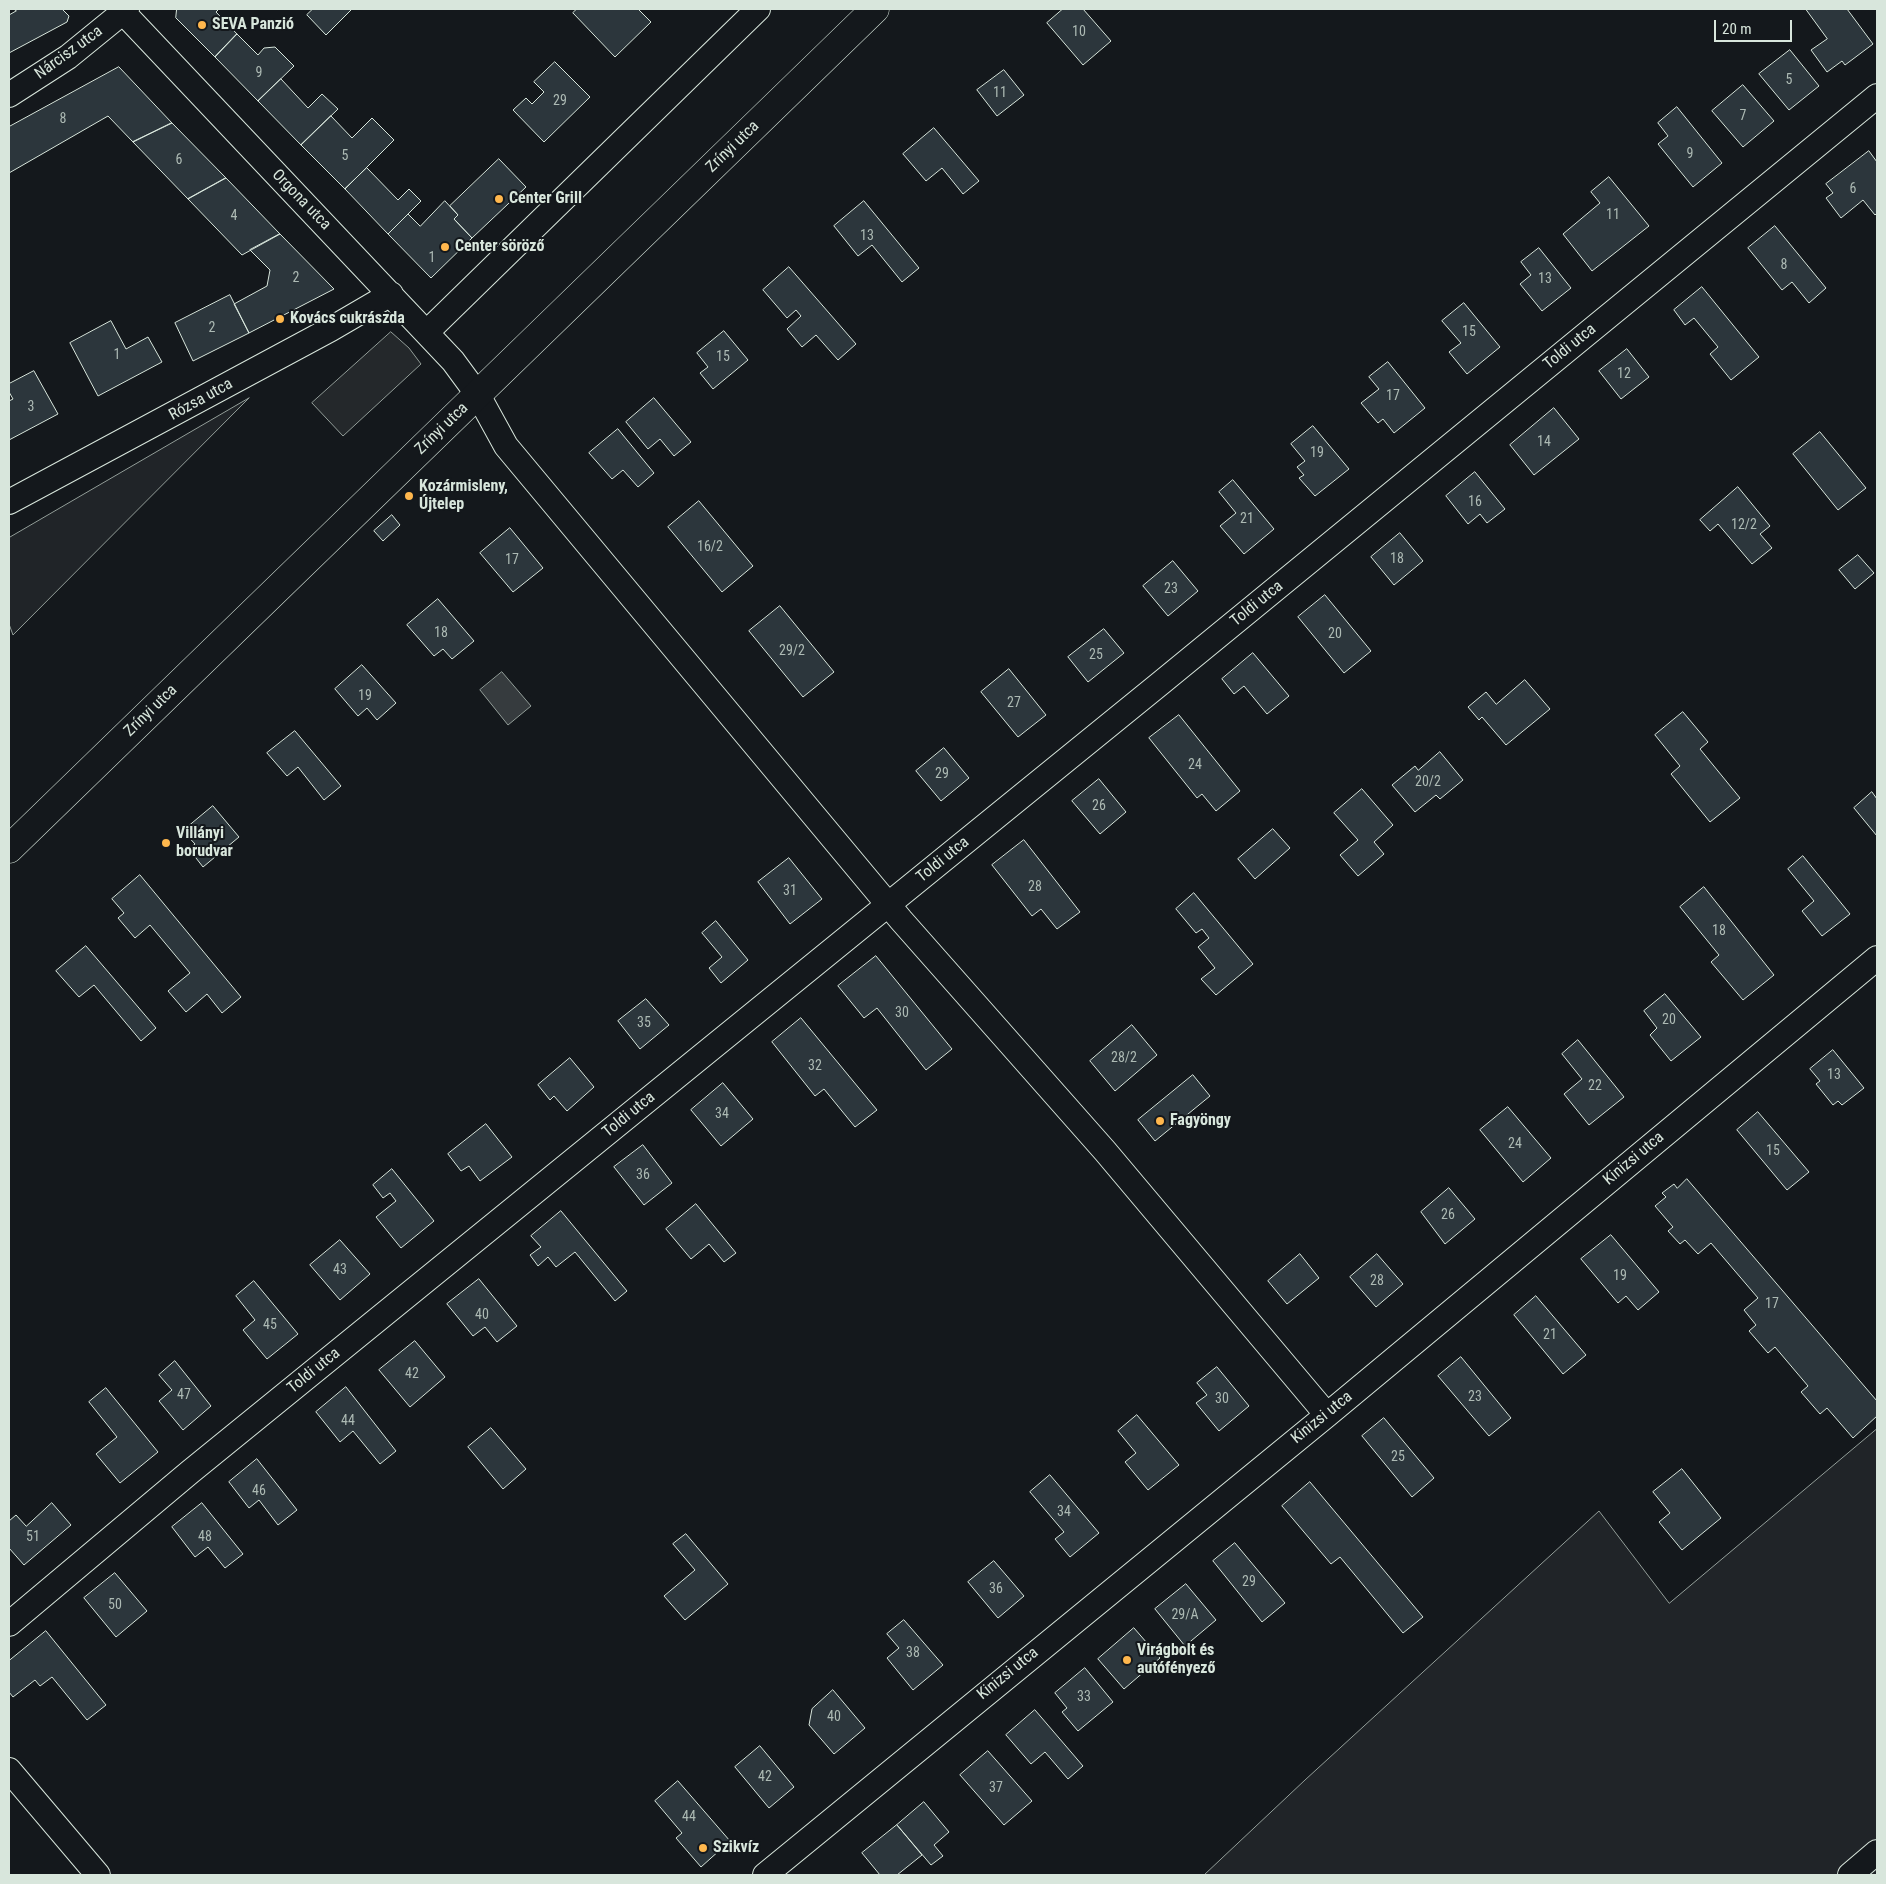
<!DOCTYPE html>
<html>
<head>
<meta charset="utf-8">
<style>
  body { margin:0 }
  #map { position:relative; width:1886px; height:1884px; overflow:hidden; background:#14181c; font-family:"Roboto Condensed",sans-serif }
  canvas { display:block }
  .frame { position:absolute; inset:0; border:10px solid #d8e6dc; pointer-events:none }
  .scale { position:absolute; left:1714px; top:20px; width:78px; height:22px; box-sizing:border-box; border:2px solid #d8e6dc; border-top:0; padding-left:6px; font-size:15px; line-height:18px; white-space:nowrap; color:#d8e6dc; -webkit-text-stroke:4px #14181c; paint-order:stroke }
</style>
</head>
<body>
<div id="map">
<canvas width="1886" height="1884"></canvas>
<div class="frame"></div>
<div class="scale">20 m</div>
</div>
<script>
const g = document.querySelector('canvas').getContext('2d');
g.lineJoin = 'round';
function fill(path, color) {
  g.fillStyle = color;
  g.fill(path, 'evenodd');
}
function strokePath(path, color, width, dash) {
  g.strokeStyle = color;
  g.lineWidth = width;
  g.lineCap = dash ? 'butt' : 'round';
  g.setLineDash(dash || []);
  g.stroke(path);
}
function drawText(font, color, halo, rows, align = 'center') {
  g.font = font + ' "Roboto Condensed",sans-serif';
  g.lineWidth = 4;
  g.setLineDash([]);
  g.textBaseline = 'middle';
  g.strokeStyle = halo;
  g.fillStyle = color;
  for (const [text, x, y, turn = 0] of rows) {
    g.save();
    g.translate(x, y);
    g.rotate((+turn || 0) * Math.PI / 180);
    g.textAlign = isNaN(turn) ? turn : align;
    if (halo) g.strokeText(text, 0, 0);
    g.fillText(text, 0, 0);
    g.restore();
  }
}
const green = new Path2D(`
  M 249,398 L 13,635 L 9,624 L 9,538 Z
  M 1877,1429 L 1877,1875 L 1204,1875 L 1305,1780 L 1599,1511 L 1669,1603 Z`);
const parking = new Path2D(`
  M 391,332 L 409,348 L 421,364 L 343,436 L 312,403 Z`);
const water = new Path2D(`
  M 502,672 L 531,706 L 508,725 L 480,690 Z`);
const building = new Path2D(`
  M 14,9 L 62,9 L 69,16 L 67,22 L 9,53 L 9,15 L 16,11 Z
  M 177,9 L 219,9 L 216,12 L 237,34 L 215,57 L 176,18 Z
  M 313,9 L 352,9 L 326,35 L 307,15 Z
  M 577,9 L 638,9 L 651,22 L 615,57 L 573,13 Z
  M 1063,9 L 1083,9 L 1111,41 L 1083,65 L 1047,23 Z
  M 1806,9 L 1847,9 L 1873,44 L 1845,65 L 1842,61 L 1827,72 L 1811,50 L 1827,39 Z
  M 237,34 L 258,55 L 264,48 L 275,47 L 294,66 L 258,101 L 215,57 Z
  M 1790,50 L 1819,86 L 1789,110 L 1759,74 Z
  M 555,62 L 590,97 L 544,142 L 513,110 L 526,98 L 532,104 L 544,92 L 534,82 Z
  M 119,67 L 172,123 L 133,142 L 108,116 L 9,173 L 9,127 Z
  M 1004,70 L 1024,95 L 997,116 L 977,90 Z
  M 281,79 L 308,108 L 322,94 L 338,109 L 301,145 L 258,101 Z
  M 1743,85 L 1774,121 L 1743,147 L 1712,111 Z
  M 1677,107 L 1722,163 L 1693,187 L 1658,144 L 1668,136 L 1658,123 Z
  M 331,116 L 352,138 L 372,118 L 394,140 L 345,189 L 301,145 Z
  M 172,123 L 226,178 L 188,199 L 133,142 Z
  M 934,128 L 979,181 L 963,194 L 942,168 L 926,181 L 903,154 Z
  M 1869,151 L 1877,162 L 1877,213 L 1875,215 L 1863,200 L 1841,218 L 1826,198 L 1833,193 L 1826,184 Z
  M 499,159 L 526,187 L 472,238 L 454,219 L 458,215 L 450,206 Z
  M 367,168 L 398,200 L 409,189 L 421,201 L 388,234 L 345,189 Z
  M 1609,177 L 1649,226 L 1592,271 L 1563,234 L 1600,203 L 1591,192 Z
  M 226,178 L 280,234 L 242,255 L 188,199 Z
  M 445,201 L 458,215 L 454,219 L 472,238 L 431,278 L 388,234 L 408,214 L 420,226 Z
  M 864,201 L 919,268 L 902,282 L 872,245 L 858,256 L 834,226 Z
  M 1775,226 L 1826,288 L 1809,303 L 1792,282 L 1782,290 L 1748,248 Z
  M 280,234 L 334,289 L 249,333 L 234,304 L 267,286 L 270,270 L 250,250 Z
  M 1539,248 L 1571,288 L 1542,311 L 1520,284 L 1531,275 L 1521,262 Z
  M 789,267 L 856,344 L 838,360 L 816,335 L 802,347 L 787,329 L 801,316 L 796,310 L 787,318 L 763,290 Z
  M 1702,287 L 1759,357 L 1731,380 L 1710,354 L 1718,347 L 1694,318 L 1685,325 L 1674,310 Z
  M 230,295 L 249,333 L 193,361 L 175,323 Z
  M 1464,303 L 1500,347 L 1467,374 L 1449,352 L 1461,343 L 1442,321 Z
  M 111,321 L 126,349 L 148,337 L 162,362 L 98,396 L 70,343 Z
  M 724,331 L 748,360 L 713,389 L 700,373 L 708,367 L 697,353 Z
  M 1627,349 L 1649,377 L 1621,399 L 1599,371 Z
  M 1388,362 L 1425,408 L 1394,433 L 1383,419 L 1378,423 L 1361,403 L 1379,389 L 1369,377 Z
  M 34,371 L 58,414 L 9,440 L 9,401 L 13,399 L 9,392 L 9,384 Z
  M 654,398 L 691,442 L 674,456 L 660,439 L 648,449 L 626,422 Z
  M 1554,408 L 1579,439 L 1534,475 L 1510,445 Z
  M 1313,426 L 1349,469 L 1315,496 L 1299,478 L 1304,475 L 1297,467 L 1305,461 L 1291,444 Z
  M 618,429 L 654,473 L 638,487 L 623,470 L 612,479 L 589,453 Z
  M 1820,432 L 1866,488 L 1838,510 L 1793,454 Z
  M 1475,472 L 1505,509 L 1487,523 L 1480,514 L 1468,524 L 1446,496 Z
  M 1233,480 L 1274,529 L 1244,554 L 1220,526 L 1236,513 L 1219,492 Z
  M 1738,487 L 1770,526 L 1760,534 L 1772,548 L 1752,564 L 1718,524 L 1710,531 L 1700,520 Z
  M 699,501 L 753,566 L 722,592 L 668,527 Z
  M 392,515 L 400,525 L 383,541 L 374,531 Z
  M 510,528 L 543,568 L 513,592 L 480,553 Z
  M 1400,533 L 1423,561 L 1394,585 L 1371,557 Z
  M 1858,555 L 1874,573 L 1855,589 L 1839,570 Z
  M 1173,561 L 1198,591 L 1168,616 L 1143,586 Z
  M 1325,595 L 1371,651 L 1344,673 L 1298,617 Z
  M 438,599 L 474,641 L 452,659 L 443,649 L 434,656 L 407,625 Z
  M 780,606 L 834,672 L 803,697 L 749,631 Z
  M 1104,629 L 1124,653 L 1088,682 L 1068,657 Z
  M 1253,653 L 1289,696 L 1267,714 L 1244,686 L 1234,694 L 1222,679 Z
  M 362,665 L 396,703 L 377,720 L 367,708 L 358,716 L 335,689 Z
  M 1009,669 L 1046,715 L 1018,737 L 981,692 Z
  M 1525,680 L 1550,709 L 1506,745 L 1482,717 L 1479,720 L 1468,707 L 1486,692 L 1496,704 Z
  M 1683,712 L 1708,742 L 1700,749 L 1740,798 L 1710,822 L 1671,774 L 1680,766 L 1655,735 Z
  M 1179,715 L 1240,791 L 1216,811 L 1202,794 L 1197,798 L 1149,738 Z
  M 295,731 L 341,786 L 324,800 L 298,767 L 287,776 L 267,753 Z
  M 944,748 L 969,778 L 941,801 L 916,771 Z
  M 1440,752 L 1463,780 L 1440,799 L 1436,795 L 1415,812 L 1392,785 L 1415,766 L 1418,770 Z
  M 1099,779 L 1126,812 L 1100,834 L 1072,801 Z
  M 1362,789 L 1393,825 L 1374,842 L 1384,854 L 1358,876 L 1340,855 L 1358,840 L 1334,813 Z
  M 1872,792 L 1877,799 L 1877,836 L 1854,808 Z
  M 213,806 L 239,837 L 203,867 L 189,849 L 195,844 L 183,831 Z
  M 1273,829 L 1290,848 L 1255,879 L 1238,859 Z
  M 1024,840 L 1080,912 L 1057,929 L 1041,909 L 1032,916 L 992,865 Z
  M 1803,856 L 1850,914 L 1822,936 L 1802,911 L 1814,901 L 1788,869 Z
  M 789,858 L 822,899 L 790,924 L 758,882 Z
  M 140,875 L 241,997 L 222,1013 L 207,994 L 186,1012 L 168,991 L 190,973 L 150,925 L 135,938 L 118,918 L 124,913 L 112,899 Z
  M 1704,887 L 1774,975 L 1743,1000 L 1711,962 L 1719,955 L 1680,907 Z
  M 1194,893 L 1253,964 L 1216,995 L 1201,979 L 1215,968 L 1198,947 L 1209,938 L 1202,929 L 1196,933 L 1176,909 Z
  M 716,921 L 748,960 L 721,983 L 709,968 L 722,957 L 702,933 Z
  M 86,946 L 156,1028 L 141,1041 L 94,985 L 79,997 L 56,971 Z
  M 876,956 L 952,1049 L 926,1070 L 877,1008 L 864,1018 L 838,986 Z
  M 1665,994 L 1701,1037 L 1671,1061 L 1650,1035 L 1657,1028 L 1644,1011 Z
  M 646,999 L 669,1025 L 640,1049 L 618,1021 Z
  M 801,1018 L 877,1110 L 855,1127 L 824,1089 L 815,1096 L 772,1042 Z
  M 1132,1025 L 1157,1055 L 1115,1091 L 1090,1061 Z
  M 1578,1040 L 1624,1097 L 1589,1125 L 1564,1094 L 1582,1079 L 1562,1054 Z
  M 1833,1050 L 1864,1088 L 1842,1105 L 1838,1101 L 1833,1105 L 1816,1084 L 1820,1081 L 1810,1069 Z
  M 570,1058 L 594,1087 L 567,1111 L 554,1096 L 550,1100 L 538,1085 Z
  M 1193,1075 L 1210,1096 L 1155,1141 L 1138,1120 Z
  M 723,1083 L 753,1119 L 721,1146 L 691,1110 Z
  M 1508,1107 L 1551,1158 L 1523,1182 L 1480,1130 Z
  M 1758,1112 L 1809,1172 L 1787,1190 L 1737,1130 Z
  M 486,1124 L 512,1157 L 480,1181 L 469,1166 L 461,1171 L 448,1154 Z
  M 643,1145 L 672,1183 L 644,1205 L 614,1167 Z
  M 392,1169 L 434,1221 L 401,1248 L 376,1217 L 396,1201 L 390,1193 L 383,1198 L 373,1185 Z
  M 1687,1179 L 1877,1401 L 1877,1416 L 1853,1438 L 1827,1408 L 1820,1414 L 1801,1392 L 1808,1386 L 1775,1347 L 1768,1353 L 1749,1331 L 1756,1325 L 1744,1310 L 1758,1298 L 1711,1243 L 1698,1254 L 1685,1240 L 1680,1244 L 1668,1231 L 1673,1227 L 1655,1206 L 1666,1197 L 1662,1193 L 1674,1184 L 1677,1188 Z
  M 1449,1188 L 1475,1219 L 1445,1244 L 1421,1212 Z
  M 696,1204 L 736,1253 L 724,1262 L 709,1244 L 691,1259 L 666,1229 Z
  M 561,1211 L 627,1291 L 615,1301 L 575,1252 L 556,1267 L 548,1257 L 538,1266 L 530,1255 L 541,1247 L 531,1236 Z
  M 1611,1235 L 1659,1292 L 1638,1310 L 1626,1296 L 1618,1303 L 1581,1259 Z
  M 340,1240 L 370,1274 L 340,1300 L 310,1265 Z
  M 1300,1254 L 1319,1278 L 1287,1304 L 1268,1281 Z
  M 1377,1254 L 1403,1284 L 1376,1307 L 1350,1277 Z
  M 479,1279 L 517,1326 L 497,1342 L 485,1327 L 473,1336 L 447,1304 Z
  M 254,1281 L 298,1334 L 267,1359 L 243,1330 L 255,1320 L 236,1296 Z
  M 1536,1296 L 1586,1355 L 1563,1374 L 1514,1315 Z
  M 415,1341 L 445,1377 L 410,1407 L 379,1370 Z
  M 1461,1357 L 1511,1418 L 1489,1436 L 1438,1376 Z
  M 175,1361 L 211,1406 L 183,1430 L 159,1401 L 172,1390 L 159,1375 Z
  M 1217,1367 L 1249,1406 L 1219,1431 L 1196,1403 L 1207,1395 L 1197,1383 Z
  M 346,1387 L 396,1451 L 380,1464 L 353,1431 L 340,1442 L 316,1412 Z
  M 106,1388 L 158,1452 L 120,1483 L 96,1454 L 117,1437 L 89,1402 Z
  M 1137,1415 L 1179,1465 L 1148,1490 L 1125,1462 L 1136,1453 L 1118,1431 Z
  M 1384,1418 L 1434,1478 L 1412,1497 L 1362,1436 Z
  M 491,1428 L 526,1469 L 503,1489 L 468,1447 Z
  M 257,1459 L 297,1510 L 278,1525 L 259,1500 L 249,1508 L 229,1482 Z
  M 1682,1469 L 1721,1518 L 1682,1550 L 1659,1522 L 1670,1513 L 1653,1492 Z
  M 1050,1475 L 1099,1533 L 1070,1557 L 1055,1539 L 1064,1532 L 1030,1492 Z
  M 1310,1482 L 1423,1617 L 1403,1633 L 1340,1557 L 1331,1564 L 1282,1506 Z
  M 52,1503 L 71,1525 L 24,1565 L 9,1548 L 9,1521 L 16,1515 L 26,1526 Z
  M 202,1503 L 243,1554 L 225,1568 L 208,1547 L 195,1557 L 172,1527 Z
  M 686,1534 L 728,1584 L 685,1620 L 664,1596 L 695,1570 L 673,1544 Z
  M 1235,1543 L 1285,1603 L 1262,1622 L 1213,1561 Z
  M 994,1561 L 1024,1596 L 998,1618 L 968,1582 Z
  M 115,1573 L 147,1611 L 116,1637 L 84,1598 Z
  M 1186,1584 L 1216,1620 L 1185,1646 L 1155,1609 Z
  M 904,1620 L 943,1665 L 913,1690 L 887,1658 L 899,1648 L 887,1634 Z
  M 1134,1628 L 1160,1658 L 1124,1689 L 1098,1659 Z
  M 46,1631 L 106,1705 L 87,1720 L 52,1677 L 40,1686 L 35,1680 L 13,1697 L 9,1692 L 9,1661 Z
  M 1085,1668 L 1113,1702 L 1078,1731 L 1062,1712 L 1067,1708 L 1055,1693 Z
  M 833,1690 L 865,1728 L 834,1754 L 809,1725 L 812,1709 Z
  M 1035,1710 L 1083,1766 L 1068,1779 L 1045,1752 L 1031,1764 L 1006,1735 Z
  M 760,1746 L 794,1787 L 769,1808 L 735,1767 Z
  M 988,1751 L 1032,1801 L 1004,1825 L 960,1775 Z
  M 678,1781 L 730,1841 L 701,1867 L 676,1838 L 682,1833 L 655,1801 Z
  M 924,1802 L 949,1832 L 934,1845 L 943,1856 L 931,1865 L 897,1825 Z
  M 897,1825 L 922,1855 L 897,1875 L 880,1875 L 862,1853 Z`);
const minor = new Path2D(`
  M 120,9 L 453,361 L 478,395 L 506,446 L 901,920 L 1105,1151 L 1327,1415
  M 9,95 L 68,57 L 127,9
  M 427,332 L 758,9
  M 9,502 L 331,329 L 391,294
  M 9,1624 L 190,1472 L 1162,682 L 1877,96
  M 9,1770 L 98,1875
  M 765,1875 L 1327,1415 L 1877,958
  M 1850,1875 L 1877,1852`);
const secondary = new Path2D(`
  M 9,849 L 875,9`);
const markers = [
  [202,25,5,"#ffb74d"],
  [499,199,5,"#ffb74d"],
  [445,247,5,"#ffb74d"],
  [280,319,5,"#ffb74d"],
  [409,496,5,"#ffb74d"],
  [166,843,5,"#ffb74d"],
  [1160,1121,5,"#ffb74d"],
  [1127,1660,5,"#ffb74d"],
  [703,1848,5,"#ffb74d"]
];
const numberNames = [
  ["10",1079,32],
  ["9",259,73],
  ["5",1789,80],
  ["11",1000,93],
  ["29",560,101],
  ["7",1743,116],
  ["8",63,119],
  ["9",1690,154],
  ["5",345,156],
  ["6",179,160],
  ["6",1853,189],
  ["11",1613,215],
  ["4",234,216],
  ["13",867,236],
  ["1",432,258],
  ["8",1784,265],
  ["2",296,278],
  ["13",1545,279],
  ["2",212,328],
  ["15",1469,332],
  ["1",117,355],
  ["15",723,357],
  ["12",1624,374],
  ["17",1393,396],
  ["3",31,407],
  ["14",1544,442],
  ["19",1317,453],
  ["16",1475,502],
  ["21",1247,519],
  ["12/2",1744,525],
  ["16/2",710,547],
  ["18",1397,559],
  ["17",512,560],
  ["23",1171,589],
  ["18",441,633],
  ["20",1335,634],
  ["29/2",792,651],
  ["25",1096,655],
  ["19",365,696],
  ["27",1014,703],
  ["24",1195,765],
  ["29",942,774],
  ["20/2",1428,782],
  ["26",1099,806],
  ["28",1035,887],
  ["31",790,891],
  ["18",1719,931],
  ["30",902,1013],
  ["20",1669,1020],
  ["35",644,1023],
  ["28/2",1124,1058],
  ["32",815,1066],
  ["13",1834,1075],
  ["22",1595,1086],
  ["34",722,1114],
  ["24",1515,1144],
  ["15",1773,1151],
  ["36",643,1175],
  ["26",1448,1215],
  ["43",340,1270],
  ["19",1620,1276],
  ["28",1377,1281],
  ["17",1772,1304],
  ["40",482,1315],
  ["45",270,1325],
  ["21",1550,1335],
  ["42",412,1374],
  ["47",184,1395],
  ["23",1475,1397],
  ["30",1222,1399],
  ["44",348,1421],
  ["25",1398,1457],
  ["46",259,1491],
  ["34",1064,1512],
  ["51",33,1537],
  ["48",205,1537],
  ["29",1249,1582],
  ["36",996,1589],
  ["50",115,1605],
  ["29/A",1185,1615],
  ["38",913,1653],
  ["33",1084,1697],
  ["40",834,1717],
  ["42",765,1777],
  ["37",996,1788],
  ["44",689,1817]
];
const poiNames = [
  ["SEVA Panzió",212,25],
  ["Center Grill",509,199],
  ["Center söröző",455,247],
  ["Kovács cukrászda",290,319],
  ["Kozármisleny,",419,487],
  ["Újtelep",419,505],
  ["Villányi",176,834],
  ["borudvar",176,852],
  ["Fagyöngy",1170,1121],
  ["Virágbolt és",1137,1651],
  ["autófényező",1137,1669],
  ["Szikvíz",713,1848]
];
const streetNames = [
  ["Nárcisz utca",69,53,-36],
  ["Zrínyi utca",733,147,-44],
  ["Orgona utca",301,200,46],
  ["Toldi utca",1570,347,-39],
  ["Rózsa utca",201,400,-29],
  ["Zrínyi utca",442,429,-44],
  ["Toldi utca",1257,604,-39],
  ["Zrínyi utca",151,711,-44],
  ["Toldi utca",943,860,-39],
  ["Toldi utca",629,1115,-39],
  ["Kinizsi utca",1634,1159,-40],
  ["Toldi utca",314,1371,-39],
  ["Kinizsi utca",1322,1418,-39],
  ["Kinizsi utca",1008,1674,-39]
];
fill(green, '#202428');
strokePath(green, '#939e99', 1);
fill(parking, '#24282b');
strokePath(parking, '#939e99', 1);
fill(water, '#363b3e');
strokePath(water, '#939e99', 1);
fill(building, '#2c363c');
strokePath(building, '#d8e6dc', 1);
strokePath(minor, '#d8e6dc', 26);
strokePath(secondary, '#d8e6dc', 29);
strokePath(minor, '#14181c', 24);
strokePath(secondary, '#14181c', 28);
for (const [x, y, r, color] of markers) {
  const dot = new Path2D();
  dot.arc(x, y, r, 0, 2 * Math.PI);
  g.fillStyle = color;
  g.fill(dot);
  strokePath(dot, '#14181c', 2);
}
drawText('14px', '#adbab4', null, numberNames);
drawText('bold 16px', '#d8e6dc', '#14181c', poiNames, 'left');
drawText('16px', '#d8e6dc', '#14181c', streetNames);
</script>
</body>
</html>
